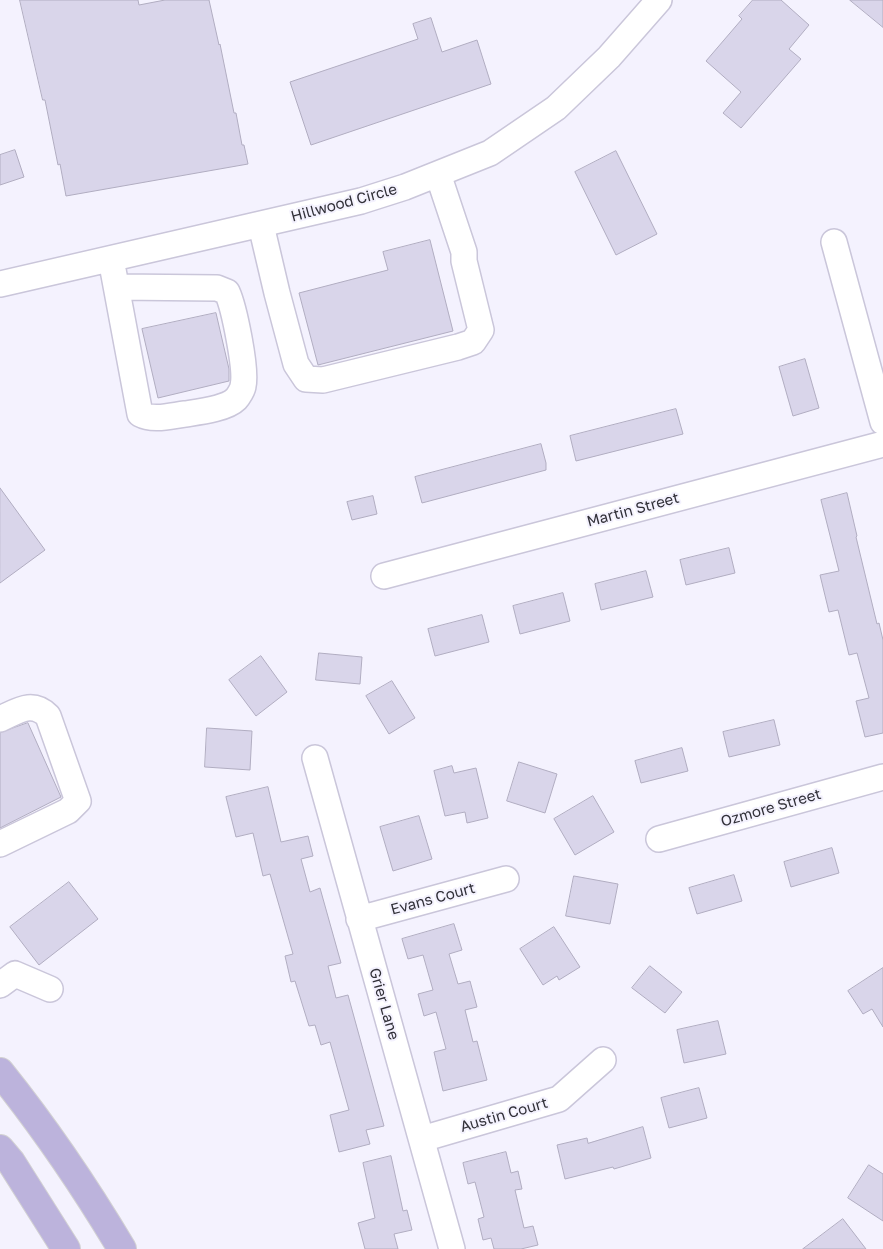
<!DOCTYPE html>
<html>
<head>
<meta charset="utf-8">
<style>
  body { margin:0 }
  canvas { display:block; background:#f4f2fe }
</style>
</head>
<body>
<canvas width="883" height="1249"></canvas>
<script>
const g = document.querySelector('canvas').getContext('2d');
g.lineJoin = 'round';
function fill(path, color) {
  g.fillStyle = color;
  g.fill(path, 'evenodd');
}
function strokePath(path, color, width, dash) {
  g.strokeStyle = color;
  g.lineWidth = width;
  g.lineCap = dash ? 'butt' : 'round';
  g.setLineDash(dash || []);
  g.stroke(path);
}
function drawText(font, color, halo, rows, align = 'center') {
  g.font = font + ' "Golos Text",sans-serif';
  g.lineWidth = 4;
  g.setLineDash([]);
  g.textBaseline = 'middle';
  g.strokeStyle = halo;
  g.fillStyle = color;
  for (const [text, x, y, turn = 0] of rows) {
    g.save();
    g.translate(x, y);
    g.rotate((+turn || 0) * Math.PI / 180);
    g.textAlign = isNaN(turn) ? turn : align;
    if (halo) g.strokeText(text, 0, 0);
    g.fillText(text, 0, 0);
    g.restore();
  }
}
const building = new Path2D(`
  M 20,0 L 138,0 L 139,5 L 165,0 L 209,0 L 219,45 L 220,44 L 234,113 L 236,113 L 242,145 L 244,145 L 248,164 L 66,196 L 60,164 L 58,165 L 45,100 L 43,100 Z
  M 753,0 L 781,0 L 809,25 L 789,49 L 801,59 L 741,128 L 723,113 L 741,92 L 706,61 L 742,19 L 739,16 Z
  M 850,0 L 883,0 L 883,27 Z
  M 431,18 L 442,52 L 477,40 L 491,84 L 311,145 L 290,82 L 418,39 L 413,24 Z
  M 15,150 L 24,177 L 0,185 L 0,155 Z
  M 616,151 L 657,234 L 616,255 L 575,172 Z
  M 430,240 L 453,331 L 318,365 L 299,293 L 388,270 L 383,252 Z
  M 216,313 L 229,369 L 229,381 L 158,398 L 142,329 Z
  M 805,359 L 819,408 L 793,416 L 779,367 Z
  M 676,409 L 683,434 L 576,461 L 570,436 Z
  M 541,444 L 546,463 L 546,470 L 422,503 L 415,477 Z
  M 0,488 L 45,550 L 0,583 Z
  M 847,493 L 857,536 L 856,537 L 877,624 L 879,623 L 883,640 L 883,733 L 865,737 L 856,701 L 869,698 L 857,653 L 849,655 L 838,610 L 829,612 L 820,575 L 839,571 L 821,500 Z
  M 373,496 L 377,514 L 352,520 L 347,502 Z
  M 729,548 L 735,573 L 686,585 L 680,560 Z
  M 646,571 L 653,597 L 601,610 L 595,584 Z
  M 563,593 L 570,621 L 520,634 L 513,606 Z
  M 482,615 L 489,642 L 435,656 L 428,629 Z
  M 319,653 L 362,657 L 360,684 L 316,680 Z
  M 261,656 L 287,692 L 256,716 L 229,680 Z
  M 392,681 L 415,718 L 389,734 L 366,696 Z
  M 774,720 L 780,745 L 729,757 L 723,732 Z
  M 28,723 L 61,797 L 0,828 L 0,733 Z
  M 207,728 L 252,731 L 250,770 L 205,767 Z
  M 682,748 L 688,771 L 641,783 L 635,761 Z
  M 519,762 L 557,774 L 545,813 L 507,801 Z
  M 452,766 L 454,773 L 476,768 L 488,818 L 467,823 L 465,812 L 445,816 L 434,771 Z
  M 268,787 L 281,842 L 308,836 L 313,856 L 301,859 L 310,892 L 320,888 L 341,963 L 328,966 L 336,998 L 348,995 L 384,1126 L 366,1130 L 370,1144 L 339,1152 L 330,1115 L 349,1110 L 330,1042 L 321,1045 L 315,1025 L 309,1026 L 295,981 L 291,982 L 285,956 L 293,954 L 270,874 L 263,876 L 253,833 L 236,837 L 226,797 Z
  M 593,796 L 614,832 L 575,855 L 554,819 Z
  M 419,816 L 432,859 L 393,871 L 380,827 Z
  M 832,848 L 839,873 L 791,887 L 784,862 Z
  M 734,875 L 742,901 L 697,914 L 689,888 Z
  M 574,876 L 618,884 L 610,924 L 566,916 Z
  M 69,882 L 98,919 L 39,965 L 10,927 Z
  M 454,924 L 462,950 L 449,954 L 458,984 L 470,981 L 477,1007 L 465,1010 L 473,1042 L 477,1041 L 487,1080 L 443,1091 L 434,1052 L 446,1049 L 436,1012 L 424,1016 L 418,994 L 433,990 L 423,955 L 408,959 L 402,939 Z
  M 554,927 L 580,967 L 559,980 L 557,976 L 543,985 L 520,949 Z
  M 650,966 L 682,992 L 665,1013 L 632,988 Z
  M 883,968 L 883,1027 L 872,1009 L 863,1014 L 848,991 Z
  M 718,1021 L 726,1054 L 684,1063 L 677,1030 Z
  M 699,1088 L 707,1118 L 669,1128 L 661,1098 Z
  M 643,1127 L 651,1158 L 614,1169 L 613,1167 L 565,1179 L 557,1145 L 587,1138 L 588,1143 Z
  M 506,1152 L 511,1173 L 518,1171 L 522,1189 L 515,1190 L 524,1228 L 533,1226 L 538,1245 L 521,1249 L 494,1249 L 491,1238 L 483,1240 L 478,1219 L 484,1217 L 475,1182 L 468,1184 L 463,1163 Z
  M 391,1156 L 403,1211 L 407,1210 L 412,1230 L 394,1234 L 398,1249 L 365,1249 L 358,1223 L 375,1218 L 363,1163 Z
  M 869,1165 L 883,1174 L 883,1221 L 848,1198 Z
  M 843,1219 L 866,1249 L 803,1249 Z`);
const minor = new Path2D(`
  M 261,225 L 277,293 L 296,364 L 306,379 L 323,380 L 458,347 L 473,342 L 481,330 L 464,261 L 464,252 L 438,174
  M 834,242 L 883,422
  M 111,259 L 140,414 C 153,421 170,416 185,414 C 198,412 226,409 236,399 C 238,397 243,389 243,386 C 247,370 234,307 227,292 L 217,288 L 117,287
  M 0,284 L 361,201 L 405,187 L 490,153 L 556,108 L 609,57 L 659,0
  M 384,576 L 883,444
  M 0,719 C 18,711 32,700 48,716 L 78,801 L 68,811 L 0,844
  M 315,758 L 452,1249
  M 659,839 L 883,777
  M 359,919 L 506,879
  M 0,985 L 15,974 L 50,989
  M 422,1139 L 559,1099 L 603,1060`);
const major = new Path2D(`
  M 0,1072 C 45,1128 85,1187 122,1249
  M 0,1149 L 11,1162 L 66,1249`);
const streetNames = [
  ["Hillwood Circle",344,203,-15],
  ["Martin Street",633,510,-15],
  ["Ozmore Street",771,808,-16],
  ["Evans Court",433,899,-15],
  ["Grier Lane",384,1004,74],
  ["Austin Court",504,1115,-16]
];
fill(building, '#d9d5ea');
strokePath(building, '#b1adc1', 1);
strokePath(minor, '#cac6da', 28);
strokePath(major, '#d2d1d3', 30);
strokePath(minor, '#fff', 25);
strokePath(major, '#bcb3dc', 28);
drawText('15px', '#313038', '#f4f2fe', streetNames);
</script>
</body>
</html>
